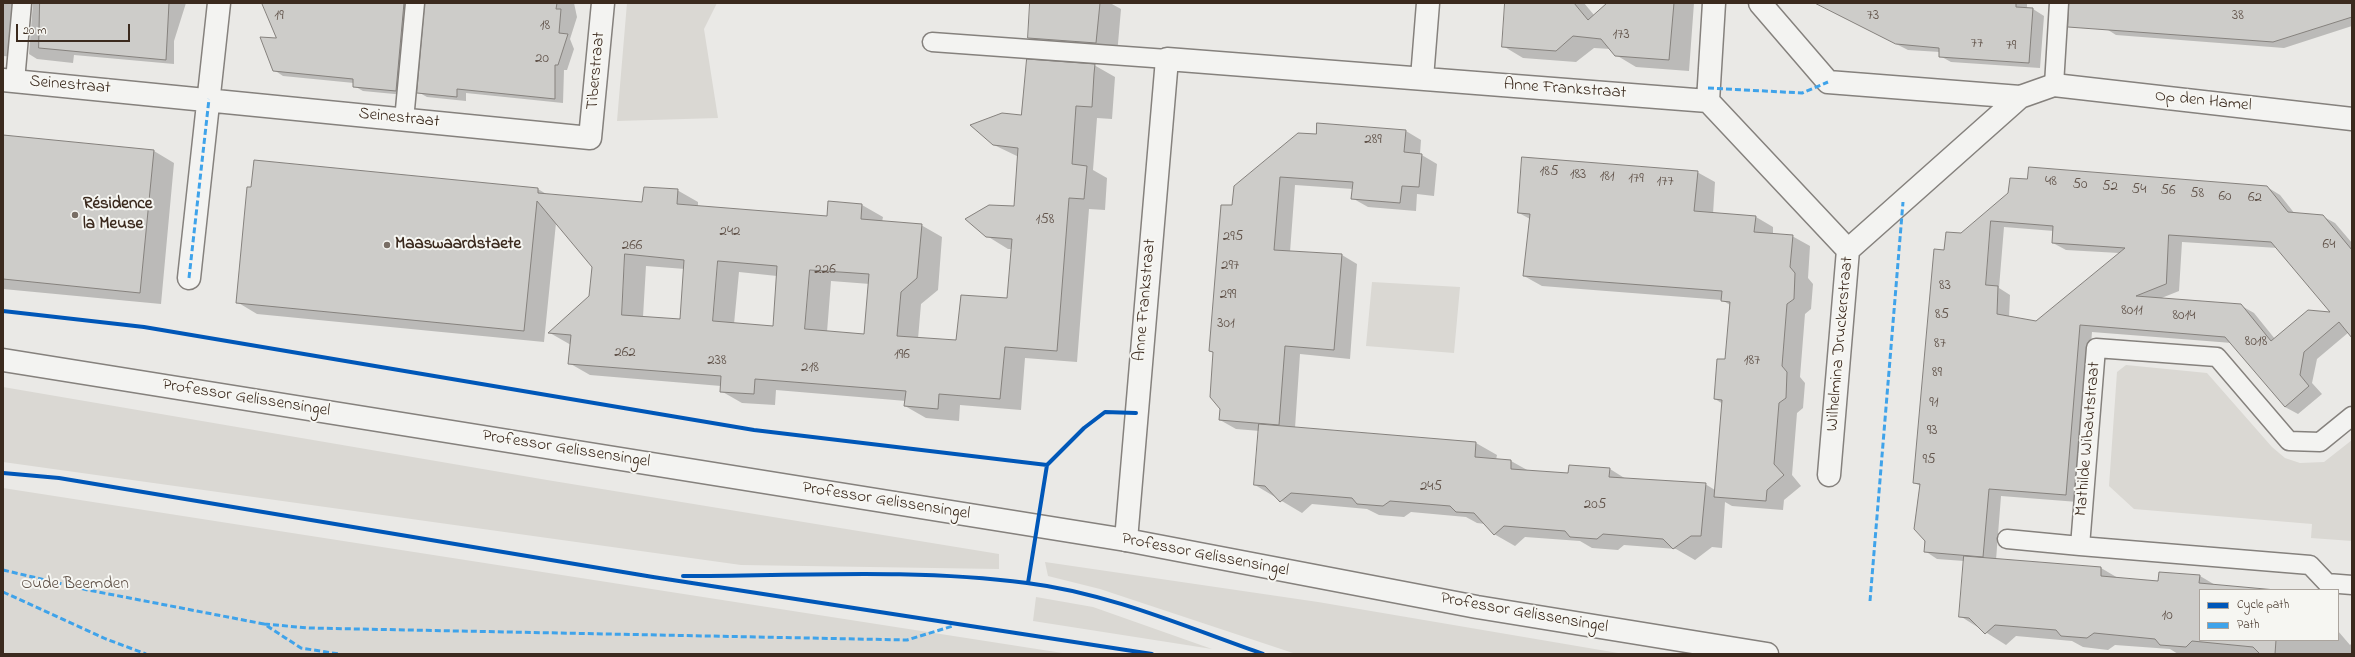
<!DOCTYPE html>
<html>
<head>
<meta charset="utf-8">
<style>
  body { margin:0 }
  #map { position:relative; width:2355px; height:657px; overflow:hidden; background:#eae9e6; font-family:"Indie Flower",sans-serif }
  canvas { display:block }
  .frame { position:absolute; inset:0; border:4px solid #3b2a1e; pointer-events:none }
  .legend { position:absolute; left:2199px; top:589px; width:140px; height:52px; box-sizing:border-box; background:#f6f6f2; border:1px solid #aba49d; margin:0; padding:5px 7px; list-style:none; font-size:12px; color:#3b2a1e }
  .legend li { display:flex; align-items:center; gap:8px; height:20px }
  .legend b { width:20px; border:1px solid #aba49d }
  .scale { position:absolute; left:16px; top:24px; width:114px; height:18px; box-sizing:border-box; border:2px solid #3b2a1e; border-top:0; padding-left:5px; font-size:12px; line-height:14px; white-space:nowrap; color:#3b2a1e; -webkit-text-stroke:3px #f6f6f2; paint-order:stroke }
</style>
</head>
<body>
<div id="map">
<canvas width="2355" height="657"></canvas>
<div class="frame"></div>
<ul class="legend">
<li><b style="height:5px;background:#0057b8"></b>Cycle path</li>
<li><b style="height:5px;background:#3fa3ea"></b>Path</li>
</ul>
<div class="scale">20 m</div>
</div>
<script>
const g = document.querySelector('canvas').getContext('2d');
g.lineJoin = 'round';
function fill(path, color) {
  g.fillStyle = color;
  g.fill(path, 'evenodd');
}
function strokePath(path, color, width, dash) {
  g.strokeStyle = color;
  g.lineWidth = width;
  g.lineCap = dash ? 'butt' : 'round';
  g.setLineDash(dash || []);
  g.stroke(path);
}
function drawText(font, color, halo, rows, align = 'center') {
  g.font = font + ' "Indie Flower",sans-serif';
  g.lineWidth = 4;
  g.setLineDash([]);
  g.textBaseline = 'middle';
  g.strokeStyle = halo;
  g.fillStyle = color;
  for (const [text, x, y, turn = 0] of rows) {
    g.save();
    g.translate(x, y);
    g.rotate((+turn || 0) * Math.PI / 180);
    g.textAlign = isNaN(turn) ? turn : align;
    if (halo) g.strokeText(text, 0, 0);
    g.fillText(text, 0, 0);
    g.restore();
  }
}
const green = new Path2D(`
  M 627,3 L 717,3 L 704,29 L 718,118 L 617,121 Z
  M 1372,282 L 1460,287 L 1454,353 L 1366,346 Z
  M 2126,365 L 2207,373 L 2272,447 L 2285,458 L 2300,463 L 2324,462 L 2352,440 L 2352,541 L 2311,538 L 2312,524 L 2134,509 L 2109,486 L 2117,372 Z
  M 3,387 L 547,480 L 999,554 L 999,569 L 741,565 L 3,462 Z
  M 3,488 L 1069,654 L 3,654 Z
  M 1045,562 L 1318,602 L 1624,654 L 1296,654 L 1100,589 L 1048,576 Z
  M 1036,597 L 1093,607 L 1212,649 L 1033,621 Z`);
const shadow = new Path2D(`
  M 3,3 L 22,3 L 15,57 L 3,56 Z
  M 33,3 L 186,3 L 174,41 L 174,64 L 74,55 L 73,63 L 37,59 L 29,54 Z
  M 279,3 L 415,3 L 405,95 L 363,91 L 354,86 L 354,83 L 283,76 L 274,70 Z
  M 426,3 L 574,3 L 577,17 L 570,39 L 574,49 L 567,70 L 564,70 L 563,103 L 466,93 L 466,101 L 427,97 L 418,92 Z
  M 1031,3 L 1110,3 L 1121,9 L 1117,55 L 1050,50 L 1029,38 Z
  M 1506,3 L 1584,3 L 1594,15 L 1609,3 L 1694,3 L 1689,71 L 1636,67 L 1616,55 L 1611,49 L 1594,48 L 1576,62 L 1523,58 L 1503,46 Z
  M 1823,3 L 2027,3 L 2027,9 L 2033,9 L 2044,16 L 2040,68 L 1951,62 L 1940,56 L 1940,52 L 1908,50 L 1833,12 Z
  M 2092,3 L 2352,3 L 2352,26 L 2284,48 L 2116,35 L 2105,28 Z
  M 1094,65 L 1115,77 L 1112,119 L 1097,118 L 1093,170 L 1107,178 L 1105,210 L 1089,209 L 1077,362 L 1025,358 L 1021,410 L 960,405 L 959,421 L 926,418 L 905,406 L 906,401 L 776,390 L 775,405 L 742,403 L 721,391 L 721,386 L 590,375 L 569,363 L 571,345 L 550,333 L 590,296 L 593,267 L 556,223 L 544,342 L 257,314 L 237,302 L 538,189 L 548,195 L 643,203 L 677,190 L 698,202 L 698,207 L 828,218 L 829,202 L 862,205 L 883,217 L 882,222 L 921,225 L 942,237 L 938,290 L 921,304 L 918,339 L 957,341 L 1008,299 L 1012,249 L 1008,249 L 987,236 L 1015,207 L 1019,157 L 994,145 L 1022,116 ZM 646,266 L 685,269 L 681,321 L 643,317 ZM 739,272 L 777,276 L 774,327 L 734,324 ZM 831,281 L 870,284 L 865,335 L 827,332 Z
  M 1406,131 L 1421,140 L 1420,154 L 1437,164 L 1434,196 L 1417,194 L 1416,211 L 1368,207 L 1352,198 L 1353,189 L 1295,185 L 1290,252 L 1342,255 L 1357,264 L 1350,359 L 1300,354 L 1295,428 L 1476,443 L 1497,455 L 1496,460 L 1511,461 L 1529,471 L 1569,475 L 1610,469 L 1626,479 L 1705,484 L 1715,490 L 1723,404 L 1715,399 L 1726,360 L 1730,305 L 1722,300 L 1542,286 L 1524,276 L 1530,219 L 1519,213 L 1697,172 L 1715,182 L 1713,214 L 1756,217 L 1773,227 L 1773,234 L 1792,236 L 1810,246 L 1808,278 L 1813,284 L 1811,309 L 1805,314 L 1800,377 L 1805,383 L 1803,408 L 1797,413 L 1792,475 L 1801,486 L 1784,500 L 1783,510 L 1732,506 L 1725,502 L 1722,548 L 1712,547 L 1695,560 L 1676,549 L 1624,545 L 1618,550 L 1592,548 L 1580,541 L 1525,537 L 1515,546 L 1494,534 L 1485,524 L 1477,523 L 1466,517 L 1411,512 L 1404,517 L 1379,515 L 1367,509 L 1312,504 L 1302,513 L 1255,485 L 1260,431 L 1236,429 L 1220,420 L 1221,408 L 1214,353 L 1210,351 L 1233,206 L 1317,135 Z
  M 3,136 L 154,151 L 174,163 L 161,304 L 3,289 Z
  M 2267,187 L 2280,195 L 2295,214 L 2322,216 L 2335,223 L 2352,243 L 2352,335 L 2349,332 L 2317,359 L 2312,383 L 2322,394 L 2298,414 L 2285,407 L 2232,343 L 2092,332 L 2078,502 L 2001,496 L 1996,560 L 2101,568 L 2118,578 L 2159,582 L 2200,576 L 2217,586 L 2265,590 L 2200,590 L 2200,640 L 2338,640 L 2338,631 L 2350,645 L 2352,643 L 2352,654 L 2178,654 L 2170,649 L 2115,645 L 2108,650 L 2083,647 L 2072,641 L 2016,636 L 2006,645 L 1960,616 L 1964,561 L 1937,559 L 1925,551 L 1921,486 L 1914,483 L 1945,251 L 2009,194 ZM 2004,227 L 2054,231 L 2053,243 L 2066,250 L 2119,253 L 2036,323 L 2009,317 L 2010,295 L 1999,288 ZM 2182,242 L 2278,248 L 2332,313 L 2275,339 L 2254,313 L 2240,305 L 2159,299 L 2179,291 Z`);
const building = new Path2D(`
  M 40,3 L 169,3 L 166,60 L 39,48 Z
  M 262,3 L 404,3 L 396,91 L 353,87 L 353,79 L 273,71 L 260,37 L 276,38 Z
  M 425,3 L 557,3 L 556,9 L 561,9 L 559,33 L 568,34 L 558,65 L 555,65 L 555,99 L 457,89 L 457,97 L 417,93 Z
  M 1030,3 L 1100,3 L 1096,43 L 1028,38 Z
  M 1505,3 L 1574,3 L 1588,20 L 1607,3 L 1674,3 L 1669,60 L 1615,56 L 1601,39 L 1573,36 L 1556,51 L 1502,47 Z
  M 1815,3 L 2016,3 L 2016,7 L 2033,8 L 2029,63 L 1939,57 L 1939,48 L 1896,44 Z
  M 2069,3 L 2352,3 L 2352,17 L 2273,42 L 2068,27 Z
  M 1027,59 L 1095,64 L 1094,74 L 1092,107 L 1076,106 L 1072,164 L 1087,166 L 1084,199 L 1069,198 L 1057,351 L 1005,347 L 1000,399 L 939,394 L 938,409 L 904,406 L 906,391 L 755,379 L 754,394 L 720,392 L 721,376 L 568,364 L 571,335 L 548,333 L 589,296 L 592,267 L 537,201 L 524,331 L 236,303 L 247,187 L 251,187 L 254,160 L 538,188 L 538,193 L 642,202 L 644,187 L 678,189 L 677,204 L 827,216 L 828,201 L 862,204 L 861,219 L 922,224 L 917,278 L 901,292 L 897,336 L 956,340 L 961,295 L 1007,298 L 1012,239 L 986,237 L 965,219 L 989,205 L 1014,206 L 1018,148 L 993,145 L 970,125 L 1002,113 L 1021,115 ZM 625,254 L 684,260 L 680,319 L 622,315 ZM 718,261 L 777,266 L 773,326 L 713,321 ZM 810,270 L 869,274 L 864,334 L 805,329 Z
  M 1317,123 L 1406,130 L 1404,152 L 1422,154 L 1419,187 L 1402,186 L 1400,203 L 1351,199 L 1353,182 L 1280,177 L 1274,250 L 1342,254 L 1334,350 L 1285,346 L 1279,425 L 1219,420 L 1220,409 L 1210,397 L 1213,352 L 1209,351 L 1221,205 L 1232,205 L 1234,186 L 1298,133 L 1316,134 Z
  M 3,135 L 154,150 L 140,293 L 3,279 Z
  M 1522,157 L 1698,171 L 1694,211 L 1756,216 L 1754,232 L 1793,235 L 1790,267 L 1795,273 L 1794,299 L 1787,304 L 1782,366 L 1787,372 L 1786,398 L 1779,403 L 1774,464 L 1784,475 L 1767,490 L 1766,501 L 1714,497 L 1722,400 L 1714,399 L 1717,359 L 1725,359 L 1730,302 L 1721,301 L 1722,291 L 1523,276 L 1530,214 L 1518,213 Z
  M 2029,167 L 2267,186 L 2288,212 L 2323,215 L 2352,250 L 2352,338 L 2339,322 L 2304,352 L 2300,375 L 2309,386 L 2285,407 L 2225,337 L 2080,325 L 2066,495 L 1989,489 L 1983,557 L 1924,552 L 1925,541 L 1914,529 L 1920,484 L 1913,483 L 1934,249 L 1944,250 L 1946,232 L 1961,233 L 2008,193 L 2010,178 L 2027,179 ZM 1991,221 L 2053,226 L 2052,243 L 2125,248 L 2036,321 L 1997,314 L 1998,286 L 1986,285 ZM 2169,235 L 2271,242 L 2330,312 L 2308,310 L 2271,341 L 2241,304 L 2136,296 L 2166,284 Z
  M 1259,424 L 1476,442 L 1475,457 L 1511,460 L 1511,469 L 1568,473 L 1569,465 L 1610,468 L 1609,477 L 1706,483 L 1701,536 L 1691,536 L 1673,549 L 1663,539 L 1603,534 L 1597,539 L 1570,537 L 1565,531 L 1504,526 L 1494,535 L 1474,513 L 1456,512 L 1450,506 L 1390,501 L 1383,506 L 1357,504 L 1352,498 L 1291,493 L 1280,502 L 1265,486 L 1254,485 Z
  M 1964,556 L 2101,567 L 2101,576 L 2158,581 L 2159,572 L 2200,575 L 2199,583 L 2276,590 L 2200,590 L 2200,640 L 2276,640 L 2275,654 L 2260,654 L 2253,647 L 2192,641 L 2186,647 L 2160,645 L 2155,639 L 2094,633 L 2087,638 L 2061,636 L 2056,630 L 1995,625 L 1985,634 L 1969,618 L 1959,617 Z`);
const lane = new Path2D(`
  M 932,42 L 1167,59
  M 15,81 L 22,3
  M 2054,85 L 2059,3
  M 404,120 L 415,3
  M 2352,416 L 2320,442 L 2289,441 L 2217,357 L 2096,348 L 2080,546 L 2310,565 L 2327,583 L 2352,585
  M 2007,539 L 2080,546`);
const street = new Path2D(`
  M 1760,3 L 1828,82 L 2020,97
  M 1422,78 L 1428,3
  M 3,80 L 590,138 L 603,3
  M 1708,101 L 1848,250
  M 1708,101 L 1714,3
  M 189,278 L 219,3
  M 1829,475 L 1848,250 L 2020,97 L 2054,85 L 2352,119
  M 1126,540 L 1167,59 L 1708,101`);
const secondary = new Path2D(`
  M 3,360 L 1126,540 L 1477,607 L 1767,654`);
const quiet = new Path2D(`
  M 1708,88 L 1802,93 L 1828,82
  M 189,278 L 209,99
  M 3,570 L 88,590 L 264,624 L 301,648 L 339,654
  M 3,592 L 106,639 L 146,654
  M 1870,601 L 1903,202
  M 264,624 L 309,628 L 907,640 L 953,626`);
const cycleway = new Path2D(`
  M 3,311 L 144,327 L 754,430 L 1047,465
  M 3,473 L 59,478 L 653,577 L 1152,654
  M 683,576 C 797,576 913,568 1027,583 C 1108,593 1186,627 1263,654
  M 1028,583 L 1047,465 L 1084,428 L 1105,412 L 1136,413`);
const markers = [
  [75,215,4,"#786d64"],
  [387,245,4,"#786d64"]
];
const numberNames = [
  ["19",279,17],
  ["73",1873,17],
  ["38",2238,17],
  ["18",545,27],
  ["173",1621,36],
  ["77",1977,45],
  ["79",2011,47],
  ["20",542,60],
  ["289",1373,141],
  ["185",1549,173],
  ["183",1578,176],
  ["181",1607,178],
  ["179",1636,180],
  ["177",1665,183],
  ["48",2051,183],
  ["50",2080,186],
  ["52",2110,188],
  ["54",2139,191],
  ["56",2168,192],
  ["58",2197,195],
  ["60",2225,198],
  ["62",2255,199],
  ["158",1045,221],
  ["242",730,233],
  ["295",1233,238],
  ["64",2329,246],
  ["266",632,247],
  ["297",1230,267],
  ["226",825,271],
  ["83",1945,287],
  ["299",1228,296],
  ["8011",2132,312],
  ["85",1942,316],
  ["8014",2184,317],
  ["301",1226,325],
  ["8018",2256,343],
  ["87",1940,345],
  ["262",625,354],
  ["196",902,356],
  ["238",717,362],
  ["187",1752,362],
  ["218",810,369],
  ["89",1937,374],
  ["91",1934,404],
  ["93",1932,432],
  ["95",1929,461],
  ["245",1431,488],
  ["205",1595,506],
  ["10",2167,617]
];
const streetNames = [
  ["Tiberstraat",597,71,-85],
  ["Seinestraat",70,86,5],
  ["Anne Frankstraat",1565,90,4],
  ["Op den Hamel",2203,102,6],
  ["Seinestraat",399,119,6],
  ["Anne Frankstraat",1146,300,-85],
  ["Wilhelmina Druckerstraat",1841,344,-85],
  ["Professor Gelissensingel",246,399,9],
  ["Mathilde Wibautstraat",2089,439,-85],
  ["Professor Gelissensingel",566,450,9],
  ["Professor Gelissensingel",886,502,9],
  ["Professor Gelissensingel",1205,556,11],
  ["Professor Gelissensingel",1524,614,10]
];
const poiNames = [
  ["Résidence",83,205],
  ["la Meuse",83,225],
  ["Maaswaardstaete",395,245]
];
const parkNames = [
  ["Oude Beemden",75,585]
];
fill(green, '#dad8d3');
fill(shadow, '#0003');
fill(building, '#cdccc9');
strokePath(building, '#85817d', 1);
strokePath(lane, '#85817d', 21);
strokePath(street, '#85817d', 25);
strokePath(secondary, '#85817d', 25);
strokePath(lane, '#f3f3f1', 18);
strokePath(street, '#f3f3f1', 22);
strokePath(secondary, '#f3f3f1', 22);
strokePath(quiet, '#3fa3ea', 3, [6, 3]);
strokePath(cycleway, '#0057b8', 4);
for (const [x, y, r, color] of markers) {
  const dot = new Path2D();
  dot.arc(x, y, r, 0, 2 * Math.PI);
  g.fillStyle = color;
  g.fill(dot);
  strokePath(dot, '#f6f6f2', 1.5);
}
drawText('15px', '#605249', null, numberNames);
drawText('17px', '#3b2a1e', '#f6f6f2', streetNames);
drawText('bold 17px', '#3b2a1e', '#f6f6f2', poiNames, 'left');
drawText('17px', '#605248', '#f6f6f2', parkNames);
</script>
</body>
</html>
